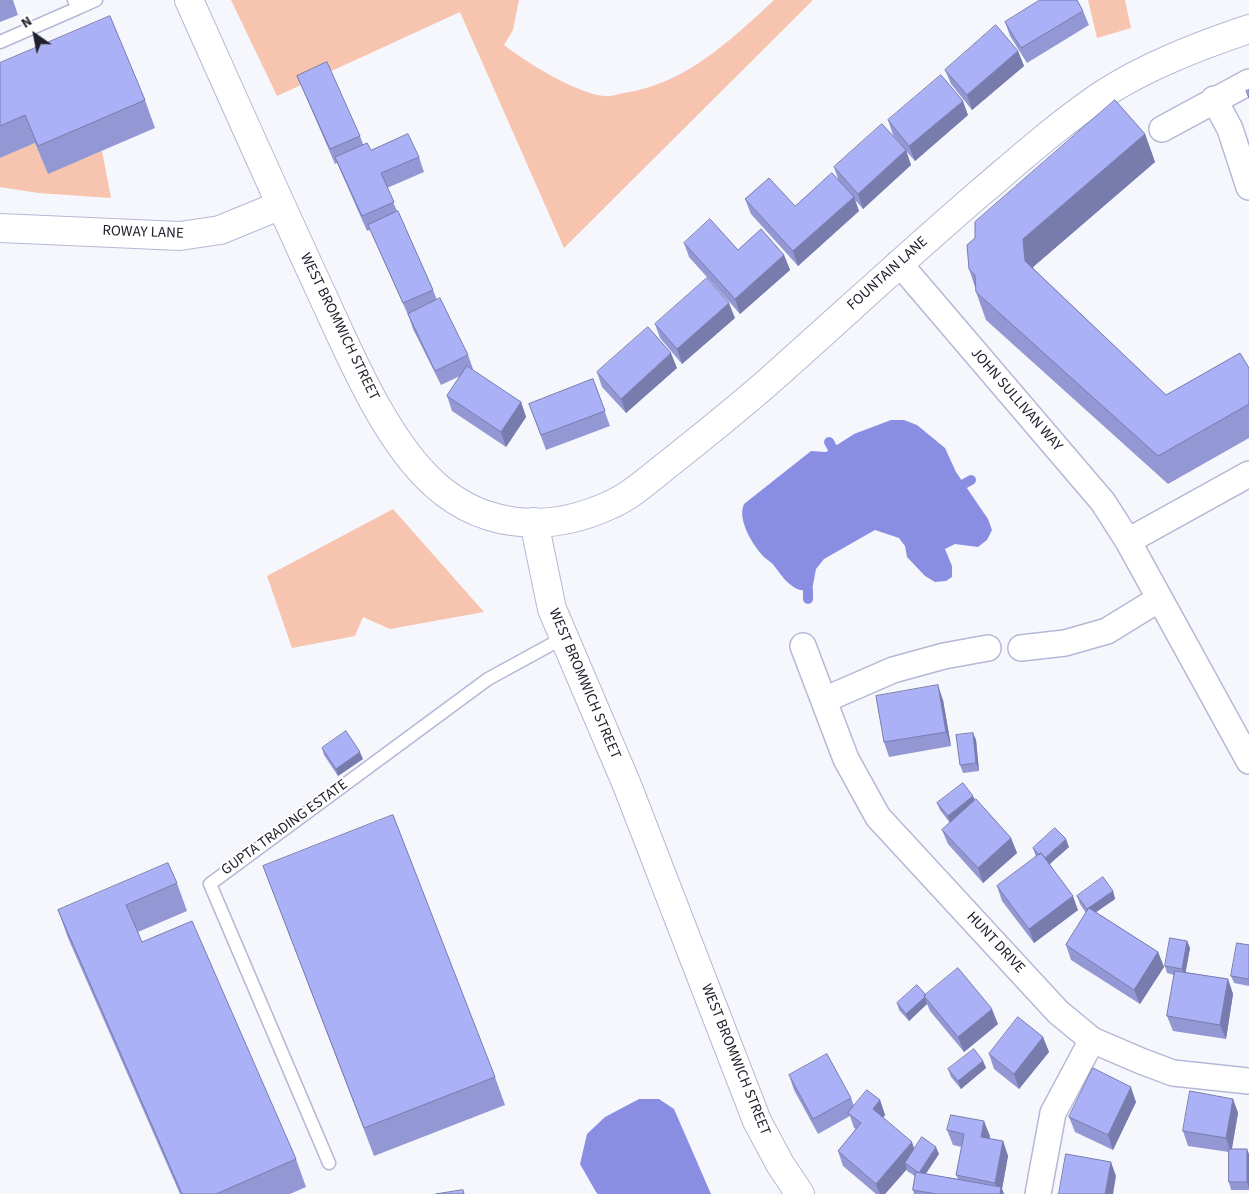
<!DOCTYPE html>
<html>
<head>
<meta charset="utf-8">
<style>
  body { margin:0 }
  #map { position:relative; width:1249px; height:1194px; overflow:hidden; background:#f6f7fd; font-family:"Source Sans 3",sans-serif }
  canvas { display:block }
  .north { position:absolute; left:10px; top:10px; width:50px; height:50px; -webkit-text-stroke:4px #fff; paint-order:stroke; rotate:327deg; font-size:14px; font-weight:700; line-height:20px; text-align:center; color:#20212c }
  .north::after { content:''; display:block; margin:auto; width:18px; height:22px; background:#20212c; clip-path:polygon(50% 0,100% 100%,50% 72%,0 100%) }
</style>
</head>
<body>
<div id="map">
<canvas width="1249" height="1194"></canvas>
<div class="north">N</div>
</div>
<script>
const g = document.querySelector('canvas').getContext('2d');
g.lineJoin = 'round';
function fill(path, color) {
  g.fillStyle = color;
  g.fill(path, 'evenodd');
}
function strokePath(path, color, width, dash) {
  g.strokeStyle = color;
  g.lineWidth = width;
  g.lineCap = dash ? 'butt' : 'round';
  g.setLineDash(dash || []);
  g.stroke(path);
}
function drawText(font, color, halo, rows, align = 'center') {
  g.font = font + ' "Source Sans 3",sans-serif';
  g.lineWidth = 4;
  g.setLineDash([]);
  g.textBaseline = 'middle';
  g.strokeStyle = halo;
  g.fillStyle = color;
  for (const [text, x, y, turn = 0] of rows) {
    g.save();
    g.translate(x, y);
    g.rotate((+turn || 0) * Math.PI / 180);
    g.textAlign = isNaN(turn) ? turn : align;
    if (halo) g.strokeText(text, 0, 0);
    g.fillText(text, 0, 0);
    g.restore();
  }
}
const green = new Path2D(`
  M 231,0 L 519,0 L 513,30 L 504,45 C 524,61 579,95 605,96 C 611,97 618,94 624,93 C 685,84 730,41 774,0 L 813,0 L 564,248 L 460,12 L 277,96 Z
  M 1088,0 L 1125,0 L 1131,28 L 1097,38 Z
  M 35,143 L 48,173 L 102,151 L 111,198 L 38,193 L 0,187 L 0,158 Z
  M 393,509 L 484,612 L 390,629 L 363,617 L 355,636 L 292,648 L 267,576 Z`);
const water = new Path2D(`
  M 891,420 L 904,420 L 917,425 L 945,448 L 956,472 L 988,519 L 992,530 L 987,540 L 978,547 L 955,544 L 945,549 L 952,566 L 952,577 L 946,581 L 935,582 L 925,576 L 907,557 L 905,546 L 899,538 L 875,530 L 824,559 L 816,569 L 812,590 C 807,590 801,591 797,589 C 786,583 782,576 775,567 C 772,562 767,560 763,556 C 752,544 737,519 744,504 L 811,451 L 826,452 L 854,434 Z
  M 639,1099 L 659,1099 L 674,1109 L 711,1194 L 598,1194 L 596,1192 L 580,1164 L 587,1134 L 605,1117 Z`);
const stream = new Path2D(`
  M 829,442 L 833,449
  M 964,484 L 971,480
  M 808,599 L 808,590`);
const lane = new Path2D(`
  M 78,8 L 96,0
  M 0,42 L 78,8 L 74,0
  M 329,1163 L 210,884 L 488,679 L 563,638`);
const street = new Path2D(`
  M 1214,99 L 1230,129 L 1249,187
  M 1162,129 L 1249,82
  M 899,263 L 1103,502 L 1128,541 L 1249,761
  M 1128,541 L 1249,474
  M 803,646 L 846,759 L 878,817 L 1058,1012 L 1092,1040 L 1141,1061 L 1173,1073 L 1249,1081
  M 1021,648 L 1065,643 L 1107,631 L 1159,599
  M 824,700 L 893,670 L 944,656 L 988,648
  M 1038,1194 L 1053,1113 L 1092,1040`);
const secondary = new Path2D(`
  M 189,0 C 232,96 275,193 319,288 C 347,348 380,429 426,476 C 476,528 545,535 610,505 C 631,496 649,479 667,465 C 701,438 735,411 768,382 C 839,319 909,254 981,192 C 1020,159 1059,124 1102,95 C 1146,66 1199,46 1249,29
  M 0,228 L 180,236 L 220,230 L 281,205
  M 534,522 L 552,609 L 627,785 L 757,1121 L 780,1164 L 800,1194`);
const wall = new Path2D(`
  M 0,0 L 13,0 L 18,15 L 0,22 Z
  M 1083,11 L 1089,25 L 1027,63 L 1010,36 L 1005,22 Z
  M 1018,51 L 1024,66 L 972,110 L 951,84 L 945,70 Z
  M 0,63 L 145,100 L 155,128 L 48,174 L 35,143 L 0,158 Z
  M 297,76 L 360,136 L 363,144 L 371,150 L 419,157 L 424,172 L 387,188 L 397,211 L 433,290 L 437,300 L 468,355 L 473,369 L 472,370 L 521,402 L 526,417 L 506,447 L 452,411 L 447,396 L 460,376 L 441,385 L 413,329 L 409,317 L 374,239 L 370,230 L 367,231 L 337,163 L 335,164 L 303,90 Z
  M 968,115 L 915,161 L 906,151 L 911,165 L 863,209 L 855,200 L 859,211 L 798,266 L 751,214 L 745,199 L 795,206 L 838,179 L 834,167 L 903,147 L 893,135 L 888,120 Z
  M 1145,134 L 1155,162 L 1033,267 L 1034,269 L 1166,395 L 1249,368 L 1249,438 L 1168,484 L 986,320 L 976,292 L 975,287 L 969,269 Z
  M 684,243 L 738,250 L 784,255 L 790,270 L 740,314 L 689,257 Z
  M 735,318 L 682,364 L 660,338 L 655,324 Z
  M 677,368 L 626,413 L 602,387 L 597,372 Z
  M 593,379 L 610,426 L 546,450 L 529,404 Z
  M 943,700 L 951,746 L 889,757 L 884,742 Z
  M 973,733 L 976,740 L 979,771 L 963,773 L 960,765 Z
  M 322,748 L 363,759 L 338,776 L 324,755 Z
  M 973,796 L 975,800 L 1011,838 L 1017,853 L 983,883 L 948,844 L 942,830 L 950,823 L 940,810 L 937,803 Z
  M 1069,847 L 1050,864 L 1078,910 L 1034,943 L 1002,901 L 997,886 L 1036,857 L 1033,848 Z
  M 263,866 L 495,1077 L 505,1105 L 374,1156 Z
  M 177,883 L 187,911 L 138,932 L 142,942 L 296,1159 L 306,1187 L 290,1194 L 180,1194 L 68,938 L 58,910 Z
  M 1113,891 L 1115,899 L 1096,912 L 1158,952 L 1164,967 L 1140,1004 L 1071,960 L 1066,945 L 1086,913 L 1080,904 L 1077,896 Z
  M 1187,941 L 1190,948 L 1185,972 L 1228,979 L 1233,994 L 1226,1039 L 1173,1031 L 1167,1016 L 1174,975 L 1167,973 L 1165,966 Z
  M 1249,945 L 1249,986 L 1234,983 L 1231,976 Z
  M 926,995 L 998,1024 L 964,1052 L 930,1011 L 927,1004 L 909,1021 L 899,1010 L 897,1003 Z
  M 1043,1037 L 1049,1052 L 1019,1089 L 994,1069 L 989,1054 Z
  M 983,1061 L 986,1068 L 961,1089 L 951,1077 L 948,1069 Z
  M 789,1075 L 851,1098 L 854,1106 L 880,1100 L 885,1115 L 883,1118 L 914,1149 L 939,1154 L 926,1174 L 958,1179 L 956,1175 L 962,1147 L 953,1145 L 947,1130 L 990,1136 L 989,1139 L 1003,1141 L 1008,1156 L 1002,1189 L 1004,1194 L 914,1194 L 913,1190 L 915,1176 L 907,1171 L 907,1169 L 885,1194 L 876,1194 L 843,1166 L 838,1151 L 856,1129 L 854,1128 L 850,1116 L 818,1134 L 794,1090 Z
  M 1233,1099 L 1238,1113 L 1232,1149 L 1249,1154 L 1249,1190 L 1231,1190 L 1229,1182 L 1229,1152 L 1188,1146 L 1183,1131 Z
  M 1136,1102 L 1113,1150 L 1075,1132 L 1069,1117 Z`);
const shadedWall = new Path2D(`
  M 1018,51 L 1024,66 L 972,110 L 967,95 Z
  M 963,101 L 968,115 L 915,161 L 909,146 Z
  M 1145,134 L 1155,162 L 1033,267 L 1035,289 L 1025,261 L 1023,239 Z
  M 906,150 L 911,165 L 863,209 L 858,194 Z
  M 854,197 L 859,211 L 798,266 L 793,251 Z
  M 784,255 L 790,270 L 740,314 L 735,299 Z
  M 729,303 L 735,318 L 682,364 L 677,349 Z
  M 671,353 L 677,368 L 626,413 L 621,399 Z
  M 521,402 L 526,417 L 506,447 L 501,432 Z
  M 938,685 L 943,700 L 951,746 L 946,732 Z
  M 973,733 L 976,740 L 979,771 L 976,763 Z
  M 360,752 L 363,759 L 338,776 L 336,769 Z
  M 973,796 L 976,803 L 950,823 L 948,816 Z
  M 1011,838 L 1017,853 L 983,883 L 978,868 Z
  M 1066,839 L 1069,847 L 1046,867 L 1044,860 Z
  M 1113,891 L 1115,899 L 1089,917 L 1087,909 Z
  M 1073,896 L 1078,910 L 1034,943 L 1029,929 Z
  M 1187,941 L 1190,948 L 1185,976 L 1182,969 Z
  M 1158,952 L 1164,967 L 1140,1004 L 1134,990 Z
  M 1228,979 L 1233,994 L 1226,1039 L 1220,1025 Z
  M 925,997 L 927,1004 L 909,1021 L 906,1014 Z
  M 992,1009 L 998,1024 L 964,1052 L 958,1037 Z
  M 1043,1037 L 1049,1052 L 1019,1089 L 1014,1074 Z
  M 983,1061 L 986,1068 L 961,1089 L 958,1081 Z
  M 1131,1087 L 1136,1102 L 1113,1150 L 1108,1135 Z
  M 1233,1099 L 1238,1113 L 1231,1153 L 1226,1138 Z
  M 880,1100 L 885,1115 L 878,1124 L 873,1109 Z
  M 984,1121 L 990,1136 L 987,1152 L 981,1137 Z
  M 1003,1141 L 1008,1156 L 1002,1189 L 1004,1194 L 999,1194 L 995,1183 Z
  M 912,1142 L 917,1157 L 905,1163 L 907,1169 L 885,1194 L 880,1194 L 876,1184 Z
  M 936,1147 L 939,1154 L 921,1180 L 919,1173 Z
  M 1247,1149 L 1249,1154 L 1249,1188 L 1247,1182 Z
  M 1111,1162 L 1116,1176 L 1113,1194 L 1105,1194 Z`);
const building = new Path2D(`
  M 1040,0 L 1077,0 L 1083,11 L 1021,48 L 1005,22 Z
  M 110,16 L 145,100 L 38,146 L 25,115 L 0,126 L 0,63 Z
  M 996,25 L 1018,51 L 967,95 L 945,70 Z
  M 327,62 L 360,136 L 330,149 L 297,76 Z
  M 941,75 L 963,101 L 909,146 L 888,120 Z
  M 1249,90 L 1249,98 L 1246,91 Z
  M 1115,100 L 1145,134 L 1023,239 L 1025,261 L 1166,395 L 1240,353 L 1249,368 L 1249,404 L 1158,456 L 976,292 L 975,275 L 969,269 L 967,245 L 975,238 L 975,222 Z
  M 882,124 L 906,150 L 858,194 L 834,167 Z
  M 408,134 L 419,157 L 381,173 L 394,202 L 362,216 L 335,157 L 367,143 L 371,150 Z
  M 832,173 L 854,197 L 793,251 L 745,199 L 769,178 L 795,206 Z
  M 398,211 L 433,290 L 403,303 L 368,225 Z
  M 710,219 L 738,250 L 761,229 L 784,255 L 735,299 L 684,243 Z
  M 707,278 L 729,303 L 677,349 L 655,324 Z
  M 440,298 L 468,355 L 435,371 L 408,314 Z
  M 648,327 L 671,353 L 621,399 L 597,372 Z
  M 467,366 L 521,402 L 501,432 L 447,396 Z
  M 593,379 L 605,411 L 541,435 L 529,404 Z
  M 938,685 L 946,732 L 884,742 L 876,696 Z
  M 346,731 L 360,752 L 336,769 L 322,748 Z
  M 973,733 L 976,763 L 960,765 L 956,735 Z
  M 963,783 L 973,796 L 948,816 L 937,803 Z
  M 976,799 L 1011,838 L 978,868 L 942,830 Z
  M 393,815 L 495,1077 L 364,1128 L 263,866 Z
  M 1055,828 L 1066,839 L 1045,858 L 1041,853 L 1039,855 L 1033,848 Z
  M 1041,853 L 1073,896 L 1029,929 L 997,886 Z
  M 168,863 L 177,883 L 126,905 L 142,942 L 192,921 L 296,1159 L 216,1194 L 182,1194 L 58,910 Z
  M 1103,877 L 1113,891 L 1087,909 L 1077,896 Z
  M 1089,908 L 1158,952 L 1134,990 L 1066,945 Z
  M 1170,938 L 1187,941 L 1182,969 L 1165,966 Z
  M 1237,943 L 1249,945 L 1249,979 L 1231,976 Z
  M 958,968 L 992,1009 L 958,1037 L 924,996 Z
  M 1175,971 L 1228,979 L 1220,1025 L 1167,1016 Z
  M 917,985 L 926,995 L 924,996 L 925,997 L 906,1014 L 897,1003 Z
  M 1018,1017 L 1043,1037 L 1014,1074 L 989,1054 Z
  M 974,1049 L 983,1061 L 958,1081 L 948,1069 Z
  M 827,1054 L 851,1098 L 813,1119 L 789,1075 Z
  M 1093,1068 L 1131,1087 L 1108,1135 L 1069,1117 Z
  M 867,1090 L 880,1100 L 873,1109 L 912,1142 L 876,1184 L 838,1151 L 861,1123 L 848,1113 Z
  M 1190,1091 L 1233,1099 L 1226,1138 L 1183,1131 Z
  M 951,1115 L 984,1121 L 981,1137 L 1003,1141 L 995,1183 L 956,1175 L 964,1134 L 947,1130 Z
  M 922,1137 L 936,1147 L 919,1173 L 905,1163 Z
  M 1229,1149 L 1247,1149 L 1247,1182 L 1229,1182 Z
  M 1066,1154 L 1111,1162 L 1105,1194 L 1059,1194 Z
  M 916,1172 L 1001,1187 L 1000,1194 L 937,1194 L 913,1190 Z
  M 463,1190 L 464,1194 L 436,1194 Z`);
const streetNames = [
  ["ROWAY LANE",143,233,2],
  ["FOUNTAIN LANE",888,274,-42],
  ["WEST BROMWICH STREET",339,327,64],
  ["JOHN SULLIVAN WAY",1016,400,49],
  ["WEST BROMWICH STREET",584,684,67],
  ["GUPTA TRADING ESTATE",285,828,-36],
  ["HUNT DRIVE",995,943,47],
  ["WEST BROMWICH STREET",735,1060,68]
];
fill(green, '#f7c4af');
fill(water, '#898ee3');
strokePath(stream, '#898ee3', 10);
strokePath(lane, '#b4b8d6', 15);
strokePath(street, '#b4b8d6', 28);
strokePath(secondary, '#b4b8d6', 30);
strokePath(lane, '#fff', 12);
strokePath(street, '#fff', 25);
strokePath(secondary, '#fff', 28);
fill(wall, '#9398d4');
fill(shadedWall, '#787cad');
fill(building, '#abb1f7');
strokePath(building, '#787cad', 1);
drawText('15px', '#20212c', '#fff', streetNames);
</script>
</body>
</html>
